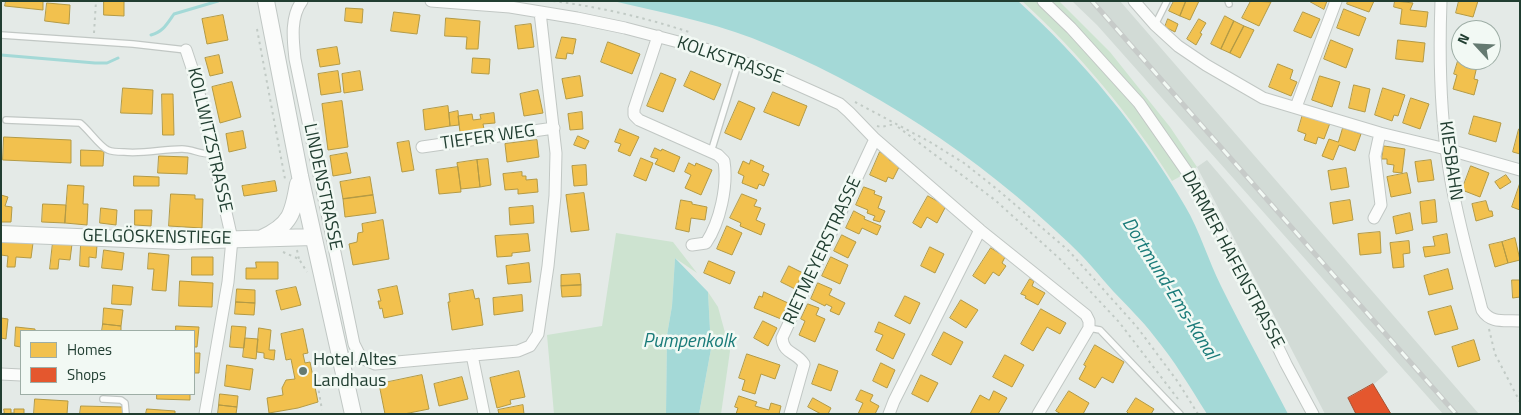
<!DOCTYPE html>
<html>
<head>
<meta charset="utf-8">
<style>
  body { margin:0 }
  #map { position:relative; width:1521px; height:415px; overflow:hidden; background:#e4eae7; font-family:"Titillium Web",sans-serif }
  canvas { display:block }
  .frame { position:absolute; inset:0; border:2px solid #213e31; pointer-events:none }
  .legend { position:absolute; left:20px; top:330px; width:175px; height:65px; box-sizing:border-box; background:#f2f9f4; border:1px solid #9eaea6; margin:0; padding:6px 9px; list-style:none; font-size:15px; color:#213e31 }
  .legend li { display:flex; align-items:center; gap:10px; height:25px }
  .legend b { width:25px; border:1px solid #9eaea6 }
  .north { position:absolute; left:1451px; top:20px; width:50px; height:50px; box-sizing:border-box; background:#f2f9f4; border:1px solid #9eaea6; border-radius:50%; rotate:295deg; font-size:14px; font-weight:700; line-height:20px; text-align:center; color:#213e31 }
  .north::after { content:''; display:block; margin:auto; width:18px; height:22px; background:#657a71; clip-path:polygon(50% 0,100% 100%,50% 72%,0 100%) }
</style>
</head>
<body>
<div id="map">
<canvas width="1521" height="415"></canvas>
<div class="frame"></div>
<ul class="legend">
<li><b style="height:14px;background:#f2c14e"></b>Homes</li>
<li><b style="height:14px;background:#e4572e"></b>Shops</li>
</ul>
<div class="north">N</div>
</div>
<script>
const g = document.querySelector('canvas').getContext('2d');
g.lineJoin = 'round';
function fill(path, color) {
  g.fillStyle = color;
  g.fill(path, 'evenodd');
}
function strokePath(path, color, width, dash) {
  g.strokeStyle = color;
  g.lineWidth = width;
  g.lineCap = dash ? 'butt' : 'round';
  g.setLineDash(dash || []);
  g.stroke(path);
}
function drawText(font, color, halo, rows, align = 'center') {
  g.font = font + ' "Titillium Web",sans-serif';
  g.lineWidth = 5;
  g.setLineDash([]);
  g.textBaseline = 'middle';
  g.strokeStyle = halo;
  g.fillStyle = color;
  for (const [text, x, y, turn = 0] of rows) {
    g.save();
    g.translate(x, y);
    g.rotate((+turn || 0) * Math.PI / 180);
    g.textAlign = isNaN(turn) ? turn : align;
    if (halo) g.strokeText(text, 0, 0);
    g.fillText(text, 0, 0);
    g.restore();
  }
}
const built = new Path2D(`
  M 1072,1 L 1120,1 L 1479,414 L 1443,414 L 1097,25 Z
  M 1207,160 L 1388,372 L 1374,384 L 1391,414 L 1325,414 L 1197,167 Z`);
const green = new Path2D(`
  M 1022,1 L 1059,1 L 1110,52 L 1170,127 L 1197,167 L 1172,181 C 1132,116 1078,52 1022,1 Z
  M 616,233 L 673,242 L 697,273 L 675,258 L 672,306 L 667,335 L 666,414 L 554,414 L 547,335 L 602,326 Z
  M 708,292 L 718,307 L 730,351 L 721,414 L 699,414 L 711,349 Z`);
const water = new Path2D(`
  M 613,1 L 1018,1 C 1083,60 1141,130 1185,206 C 1200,231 1208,260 1221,286 C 1242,329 1266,371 1288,414 L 1207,414 C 1190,387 1174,360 1154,336 C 1142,320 1127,306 1113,291 C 1099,275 1085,258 1070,244 C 978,156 870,84 752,38 C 707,21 659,12 613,1 Z
  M 675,258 L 708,292 L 711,349 L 699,414 L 666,414 L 667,335 L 672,306 Z`);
const homes = new Path2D(`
  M 6,1 L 43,1 L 43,10 L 5,6 Z
  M 104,1 L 124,1 L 124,16 L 104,15 Z
  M 1174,1 L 1186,1 L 1180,16 L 1169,11 Z
  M 1186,1 L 1199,1 L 1190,20 L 1180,16 Z
  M 1251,1 L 1271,2 L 1259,26 L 1242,18 Z
  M 1309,1 L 1327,1 L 1324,9 Z
  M 1348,1 L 1374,1 L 1369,12 L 1347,4 Z
  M 1395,1 L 1413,3 L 1410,10 L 1428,12 L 1426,27 L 1400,24 L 1402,9 L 1394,7 Z
  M 1459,1 L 1478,1 L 1473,17 L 1456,13 Z
  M 47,3 L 70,5 L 69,24 L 45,21 Z
  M 346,8 L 363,9 L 362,23 L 345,21 Z
  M 1344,9 L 1366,18 L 1359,36 L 1337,28 Z
  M 394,12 L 420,15 L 417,34 L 391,31 Z
  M 1303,12 L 1320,19 L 1311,38 L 1294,31 Z
  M 223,15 L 228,40 L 207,44 L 202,19 Z
  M 1225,16 L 1234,21 L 1221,49 L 1211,44 Z
  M 446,18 L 480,21 L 478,49 L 466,49 L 467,37 L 445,36 Z
  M 1168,19 L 1178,24 L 1175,32 L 1165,27 Z
  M 1199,19 L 1206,23 L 1200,33 L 1202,34 L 1196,45 L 1187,39 Z
  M 1234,21 L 1244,26 L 1230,53 L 1221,49 Z
  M 531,24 L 534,47 L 518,49 L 515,26 Z
  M 1244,26 L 1254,30 L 1240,58 L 1230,53 Z
  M 562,37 L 576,39 L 573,54 L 567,53 L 566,59 L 556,58 Z
  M 1331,40 L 1353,49 L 1346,68 L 1324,59 Z
  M 1398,40 L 1425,43 L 1423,62 L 1396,59 Z
  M 608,42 L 640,54 L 632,74 L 601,62 Z
  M 337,47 L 340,64 L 320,67 L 317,50 Z
  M 219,55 L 223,73 L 210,76 L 205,58 Z
  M 473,58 L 490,59 L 489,74 L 472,73 Z
  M 1458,61 L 1477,66 L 1474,79 L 1478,80 L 1474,95 L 1453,89 L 1457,75 L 1454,74 Z
  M 1278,64 L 1293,70 L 1290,79 L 1297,82 L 1291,96 L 1269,87 Z
  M 338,71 L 341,92 L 321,95 L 318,74 Z
  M 360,71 L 363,90 L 344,93 L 342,74 Z
  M 691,71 L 721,84 L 714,100 L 684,86 Z
  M 661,73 L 676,79 L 663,112 L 647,106 Z
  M 580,76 L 583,96 L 566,99 L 562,79 Z
  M 1320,76 L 1340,82 L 1332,107 L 1312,100 Z
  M 232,82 L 241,117 L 220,123 L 212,87 Z
  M 1354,85 L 1370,89 L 1365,112 L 1349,108 Z
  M 123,88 L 153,90 L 152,114 L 121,113 Z
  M 1383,88 L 1405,95 L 1398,116 L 1394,115 L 1392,121 L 1375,115 Z
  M 538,90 L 543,113 L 524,116 L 520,94 Z
  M 773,92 L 807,106 L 799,126 L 764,112 Z
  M 162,94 L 173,94 L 174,135 L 163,135 Z
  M 1411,98 L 1429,104 L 1420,129 L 1403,123 Z
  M 342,101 L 348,147 L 328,150 L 322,104 Z
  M 739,101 L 755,108 L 741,140 L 725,133 Z
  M 448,106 L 450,126 L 425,130 L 423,110 Z
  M 458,111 L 459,125 L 450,126 L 449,113 Z
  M 582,112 L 583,129 L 570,130 L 568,114 Z
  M 494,113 L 495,123 L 483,124 L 484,129 L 460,132 L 458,116 L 472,114 L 473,120 L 481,119 L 480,115 Z
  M 1303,114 L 1330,123 L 1324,139 L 1318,137 L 1316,144 L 1304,140 L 1306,134 L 1298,131 Z
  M 1474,116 L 1501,123 L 1496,142 L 1469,134 Z
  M 1343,128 L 1361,134 L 1355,151 L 1339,145 L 1333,160 L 1322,156 L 1329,139 L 1338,142 Z
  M 620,129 L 639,137 L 630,156 L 618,151 L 621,144 L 615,142 Z
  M 1519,129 L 1520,129 L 1520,154 L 1513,152 Z
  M 243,131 L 246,148 L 229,152 L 226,134 Z
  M 578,136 L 589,141 L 585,149 L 574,145 Z
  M 4,137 L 71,140 L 71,163 L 3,160 Z
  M 537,140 L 539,157 L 507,162 L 505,144 Z
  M 409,141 L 414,170 L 402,172 L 397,143 Z
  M 1384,146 L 1405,149 L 1402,173 L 1393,172 L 1394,165 L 1387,164 L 1387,159 L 1382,159 Z
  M 655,148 L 661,151 L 662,149 L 680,157 L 674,172 L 655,164 L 658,159 L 651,157 Z
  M 81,150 L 104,151 L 103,166 L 81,166 Z
  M 880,152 L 890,157 L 889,160 L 900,165 L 893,179 L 888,177 L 886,182 L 870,175 Z
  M 347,153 L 351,173 L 333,176 L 330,156 Z
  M 159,156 L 188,157 L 187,174 L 158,173 Z
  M 641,158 L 653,163 L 646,181 L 634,176 Z
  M 488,159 L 491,185 L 480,187 L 477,160 Z
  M 477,160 L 480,187 L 461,189 L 457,163 Z
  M 751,160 L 764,166 L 762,171 L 769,174 L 764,186 L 759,184 L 757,189 L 742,183 L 744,176 L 738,173 L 743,161 L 749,164 Z
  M 1431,160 L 1434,180 L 1418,182 L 1415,162 Z
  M 689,163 L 695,166 L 696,163 L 712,170 L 701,195 L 685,188 L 691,175 L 685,172 Z
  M 586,165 L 587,185 L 574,186 L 572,166 Z
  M 1471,166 L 1489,173 L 1480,197 L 1462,190 Z
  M 458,167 L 461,192 L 439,194 L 436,170 Z
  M 1346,168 L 1349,187 L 1331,190 L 1328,171 Z
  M 522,172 L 522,176 L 526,176 L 526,180 L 537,179 L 538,192 L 518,194 L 518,189 L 505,190 L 503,174 Z
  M 1407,173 L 1411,193 L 1391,197 L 1387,177 Z
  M 1506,175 L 1511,182 L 1500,189 L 1495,182 Z
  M 134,176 L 159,177 L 159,186 L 134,186 Z
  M 370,177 L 373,195 L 343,199 L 340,182 Z
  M 275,181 L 277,191 L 244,196 L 242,186 Z
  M 1520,183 L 1520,210 L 1512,207 Z
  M 68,185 L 84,186 L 83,204 L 88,204 L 87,225 L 65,223 Z
  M 864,187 L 875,191 L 874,194 L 882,197 L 878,208 L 885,211 L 880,222 L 873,220 L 875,216 L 867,213 L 868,210 L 856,205 Z
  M 584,193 L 589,230 L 571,232 L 566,195 Z
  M 171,194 L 195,195 L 195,199 L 203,199 L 202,228 L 169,226 Z
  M 742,194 L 757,200 L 754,206 L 761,208 L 756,220 L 765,224 L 761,235 L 740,226 L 741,223 L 730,218 Z
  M 1,195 L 8,197 L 5,206 L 12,207 L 11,222 L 1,222 Z
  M 373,195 L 376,213 L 345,217 L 343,199 Z
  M 928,196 L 946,206 L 937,223 L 927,217 L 921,228 L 913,223 Z
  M 681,200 L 692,202 L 692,204 L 707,207 L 705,220 L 691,218 L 689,232 L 676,229 Z
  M 1350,200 L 1353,220 L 1333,224 L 1330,203 Z
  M 1435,200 L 1437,222 L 1422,224 L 1420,202 Z
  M 1486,201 L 1489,211 L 1492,211 L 1493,216 L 1476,221 L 1472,204 Z
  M 43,204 L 66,205 L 65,223 L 42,222 Z
  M 533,206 L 534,223 L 510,225 L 509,208 Z
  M 101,208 L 117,210 L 116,225 L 100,223 Z
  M 135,210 L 152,210 L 151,226 L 135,225 Z
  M 854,211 L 865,217 L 864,219 L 881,226 L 877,235 L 862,228 L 859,234 L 846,228 Z
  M 1410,213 L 1413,230 L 1396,234 L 1393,217 Z
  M 383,220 L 389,259 L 353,265 L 349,244 L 357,242 L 358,233 L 363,232 L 362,224 Z
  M 727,226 L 742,233 L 732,255 L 717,249 Z
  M 1380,232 L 1381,253 L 1360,255 L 1358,234 Z
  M 528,234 L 530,251 L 512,253 L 512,256 L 497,257 L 495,236 Z
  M 1447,234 L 1450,253 L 1425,257 L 1423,247 L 1435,246 L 1433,237 Z
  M 842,235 L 856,242 L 848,258 L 834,251 Z
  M 1515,238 L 1520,260 L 1508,263 L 1502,242 Z
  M 1,240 L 33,243 L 31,258 L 16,257 L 15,267 L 7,267 L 8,256 L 1,255 Z
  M 1409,241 L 1410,253 L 1403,254 L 1404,267 L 1393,268 L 1390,243 Z
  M 53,242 L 72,244 L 70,260 L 59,259 L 58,269 L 50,269 Z
  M 1502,242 L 1508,263 L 1495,267 L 1489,245 Z
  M 81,244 L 97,245 L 96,258 L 89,257 L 89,267 L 80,266 Z
  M 930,247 L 944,254 L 935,273 L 921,266 Z
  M 991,248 L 1005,257 L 1002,263 L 1006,266 L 999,276 L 993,272 L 985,284 L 973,276 Z
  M 104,250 L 124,253 L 122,270 L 102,268 Z
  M 149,253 L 169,255 L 166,291 L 152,290 L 154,269 L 148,269 Z
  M 192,257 L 213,257 L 213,275 L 192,275 Z
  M 831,257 L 848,265 L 840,284 L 822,276 Z
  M 709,261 L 735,272 L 730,284 L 704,273 Z
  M 256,262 L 278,262 L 278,279 L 246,279 L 246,268 L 256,268 Z
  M 529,263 L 531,282 L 508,284 L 506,266 Z
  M 789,266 L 803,273 L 795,289 L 781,282 Z
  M 1448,269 L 1453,289 L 1429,295 L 1424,276 Z
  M 580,274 L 581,285 L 561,286 L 561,275 Z
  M 1030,279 L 1034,281 L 1032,286 L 1045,293 L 1038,305 L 1025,298 L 1026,296 L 1021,294 Z
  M 1512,280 L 1520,280 L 1520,297 L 1513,298 Z
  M 180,281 L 213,283 L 212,307 L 179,306 Z
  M 818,283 L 832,289 L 829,295 L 845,303 L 839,315 L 830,311 L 832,307 L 826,304 L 825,306 L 811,299 Z
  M 113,285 L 133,287 L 131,305 L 112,304 Z
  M 581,285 L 581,296 L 562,297 L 561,286 Z
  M 397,286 L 403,314 L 384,318 L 382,308 L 380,309 L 378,301 L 381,301 L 378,290 Z
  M 296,287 L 301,305 L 281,310 L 276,291 Z
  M 237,289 L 255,290 L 255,303 L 236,302 Z
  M 473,290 L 475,299 L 479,298 L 483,325 L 452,330 L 448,302 L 450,302 L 449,294 Z
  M 764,292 L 788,303 L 781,319 L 754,308 L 759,296 L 762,297 Z
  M 522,295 L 523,311 L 494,315 L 493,298 Z
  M 905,296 L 920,303 L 910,324 L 895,316 Z
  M 961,300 L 978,310 L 966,328 L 950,318 Z
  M 236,302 L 255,303 L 254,315 L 235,314 Z
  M 808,304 L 819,308 L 816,315 L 825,319 L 815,342 L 799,335 L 805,321 L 801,319 Z
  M 1451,306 L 1458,329 L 1435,335 L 1428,312 Z
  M 104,308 L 123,310 L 121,326 L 103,324 Z
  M 1041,309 L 1066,323 L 1060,334 L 1047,327 L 1033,351 L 1021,344 Z
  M 1,318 L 8,319 L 6,339 L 1,338 Z
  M 763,321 L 777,328 L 768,346 L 754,338 Z
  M 879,322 L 905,334 L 893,359 L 876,350 L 883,335 L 875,332 Z
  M 103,324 L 121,326 L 121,331 L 102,331 Z
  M 176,326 L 199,327 L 197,347 L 194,347 L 194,331 L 176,331 Z
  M 232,326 L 246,327 L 244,348 L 230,347 Z
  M 16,327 L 35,329 L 35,331 L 21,331 L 21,347 L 15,346 Z
  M 259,328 L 271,330 L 269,350 L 275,350 L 274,360 L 264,358 L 264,353 L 257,352 Z
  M 303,329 L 308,353 L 303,354 L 305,363 L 310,362 L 318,402 L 298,408 L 269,413 L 267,398 L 283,395 L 282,388 L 286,380 L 295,379 L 291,359 L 286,360 L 281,334 Z
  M 944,332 L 963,342 L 951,365 L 932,355 Z
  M 245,338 L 258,339 L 256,359 L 243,357 Z
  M 1474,340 L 1480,360 L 1458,367 L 1452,347 Z
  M 1095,345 L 1124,362 L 1113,383 L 1102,377 L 1095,388 L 1079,379 L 1086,366 L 1084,365 Z
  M 194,353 L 200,353 L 199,373 L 194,373 Z
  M 747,354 L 780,365 L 775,379 L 761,374 L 755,394 L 742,390 L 745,380 L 739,378 Z
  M 1005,355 L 1024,365 L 1012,387 L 993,377 Z
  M 881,363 L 895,370 L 887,388 L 873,381 Z
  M 819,364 L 838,371 L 831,391 L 812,384 Z
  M 227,365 L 253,369 L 250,390 L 225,386 Z
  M 519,371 L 525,397 L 510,400 L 511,404 L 497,408 L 490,378 Z
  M 422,375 L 429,409 L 404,414 L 385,414 L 379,384 Z
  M 921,375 L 938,383 L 928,402 L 912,394 Z
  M 462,377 L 468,399 L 439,406 L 434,384 Z
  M 861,390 L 873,395 L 870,401 L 879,406 L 875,414 L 858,414 L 863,403 L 856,400 Z
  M 994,391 L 1007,398 L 998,414 L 970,414 L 980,395 L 989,400 Z
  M 1069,391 L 1089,403 L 1083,414 L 1061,414 L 1056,411 Z
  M 157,394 L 190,394 L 190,400 L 157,399 Z
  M 220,394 L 238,396 L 237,407 L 219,405 Z
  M 739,396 L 757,402 L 755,406 L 769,410 L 771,403 L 781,406 L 779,414 L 736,414 L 738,408 L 735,407 Z
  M 813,398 L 831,408 L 828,414 L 821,414 L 808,407 Z
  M 1136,398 L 1154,409 L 1151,414 L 1129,414 L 1127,412 Z
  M 35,399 L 68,401 L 67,414 L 34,414 Z
  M 219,405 L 237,407 L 236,414 L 218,414 Z
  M 523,405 L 524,414 L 499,414 L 498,410 Z
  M 81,406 L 123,407 L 123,414 L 80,414 Z
  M 4,409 L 11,409 L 11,413 L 14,413 L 14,409 L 24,409 L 24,414 L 1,414 L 4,413 Z
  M 147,409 L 175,411 L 175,414 L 146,414 Z`);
const shops = new Path2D(`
  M 1373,384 L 1391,414 L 1356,414 L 1348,398 Z`);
const stream = new Path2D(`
  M 151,35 C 163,32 167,24 174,14 L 218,1
  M 1,55 L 95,63 L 107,63 L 118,58`);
const path = new Path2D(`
  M 553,1 C 600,7 647,18 692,33
  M 257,29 L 285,179
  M 94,33 L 96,1
  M 855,102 L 930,142 L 964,163 L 998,190 L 1069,251 L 1137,327 L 1178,382 L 1198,414
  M 877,126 L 881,127 L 895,124
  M 898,127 L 995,200 L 1061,260 L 1119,322 L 1178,399
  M 297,250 L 299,259
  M 283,252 L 299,259 L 307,272
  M 1489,329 L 1495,354 L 1520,402
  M 317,381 L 331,378
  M 314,382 L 317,381 L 322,410`);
const lane = new Path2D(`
  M 1228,1 L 1229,4
  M 1155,25 L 1167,1
  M 1,35 L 133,44 L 186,50
  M 6,120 L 80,123 C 89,130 100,147 108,150 C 112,152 119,152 124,152 C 144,154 162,149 182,149 C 193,149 201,155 213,154
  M 711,152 L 739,61
  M 1089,328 L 1100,330 L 1180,414
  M 103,399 L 121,400 L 125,403 L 126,414`);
const street = new Path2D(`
  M 302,1 C 290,17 293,40 295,59 L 354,344 L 359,354 L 341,362
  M 431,1 L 510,7 L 577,18 L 625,28 L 705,49 L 762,69 L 816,93 L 840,104 L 849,112 L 875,139 L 980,230 L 1086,315 L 1089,321 L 1089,328 L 1038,414
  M 1043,1 L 1071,28 L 1139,103 L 1194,182 L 1233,254 L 1286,364 L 1313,414
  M 1134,1 L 1155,25 L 1178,46 L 1206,65 L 1263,98 L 1380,133 L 1446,149 L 1520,170
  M 1441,1 C 1439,56 1440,114 1449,169 C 1456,216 1470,263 1482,310 C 1491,324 1504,320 1520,321
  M 658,36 L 634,109 L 634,115 L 639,120 L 718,155 L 724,161 C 728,186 720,222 706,243 L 692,245
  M 186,50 L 196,80 L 232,239 L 228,282 L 205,414
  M 1296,107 L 1336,1
  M 422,147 L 554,128
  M 1374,218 L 1381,205 L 1375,156 L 1380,133
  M 359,354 L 366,360 L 375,364 L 518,351 L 530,346 L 538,334 L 548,266 L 555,196 L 556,153 L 540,12
  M 472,355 L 484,414
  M 1,374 L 21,375
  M 790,414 L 804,364 C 796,351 784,355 782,338 L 875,139
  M 889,414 L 894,401 L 980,230`);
const secondary = new Path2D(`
  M 266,1 L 300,176 L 353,414
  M 1,234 L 178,241 L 313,237
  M 262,238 C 291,225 293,213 298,184`);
const rail = new Path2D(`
  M 1092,1 L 1456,414`);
const markers = [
  [303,371,5,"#657a71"]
];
const streetNames = [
  ["KOLKSTRASSE",730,61,19],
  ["TIEFER WEG",488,138,-8],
  ["KOLLWITZSTRASSE",209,140,77],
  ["KIESBAHN",1450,161,82],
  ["LINDENSTRASSE",322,187,78],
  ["GELGÖSKENSTIEGE",157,238,1],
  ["RIETMEYERSTRASSE",823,251,-65],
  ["DARMER HAFENSTRASSE",1232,260,62]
];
const poiNames = [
  ["Hotel Altes",313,361],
  ["Landhaus",313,382]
];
const waterNames = [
  ["Dortmund-Ems-Kanal",1169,289,58],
  ["Pumpenkolk",689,342]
];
fill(built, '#d2dbd6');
fill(green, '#cde3d0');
fill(water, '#a4d9d7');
fill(homes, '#f2c14e');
strokePath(homes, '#b39a45', 1);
fill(shops, '#e4572e');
strokePath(shops, '#aa502f', 1);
strokePath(stream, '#a4d9d7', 3);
strokePath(lane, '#c1c7c4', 8);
strokePath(street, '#c1c7c4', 13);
strokePath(secondary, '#c0c7c4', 18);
strokePath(path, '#c1cac5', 2, [2.5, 4]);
strokePath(lane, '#fbfcfb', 5.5);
strokePath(street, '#fbfcfb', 11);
strokePath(secondary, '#fbfcfb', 16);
strokePath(rail, '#c7cbc9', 5);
strokePath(rail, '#f2f9f4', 3, [9]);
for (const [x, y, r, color] of markers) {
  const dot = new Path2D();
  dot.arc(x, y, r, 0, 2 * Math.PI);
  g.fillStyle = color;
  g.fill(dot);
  strokePath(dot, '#f2f9f4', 2);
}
drawText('18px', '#213e31', '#f2f9f4', streetNames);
drawText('18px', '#213e31', '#f2f9f4', poiNames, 'left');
drawText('italic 19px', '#1a7b79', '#f2f9f4', waterNames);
</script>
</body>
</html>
